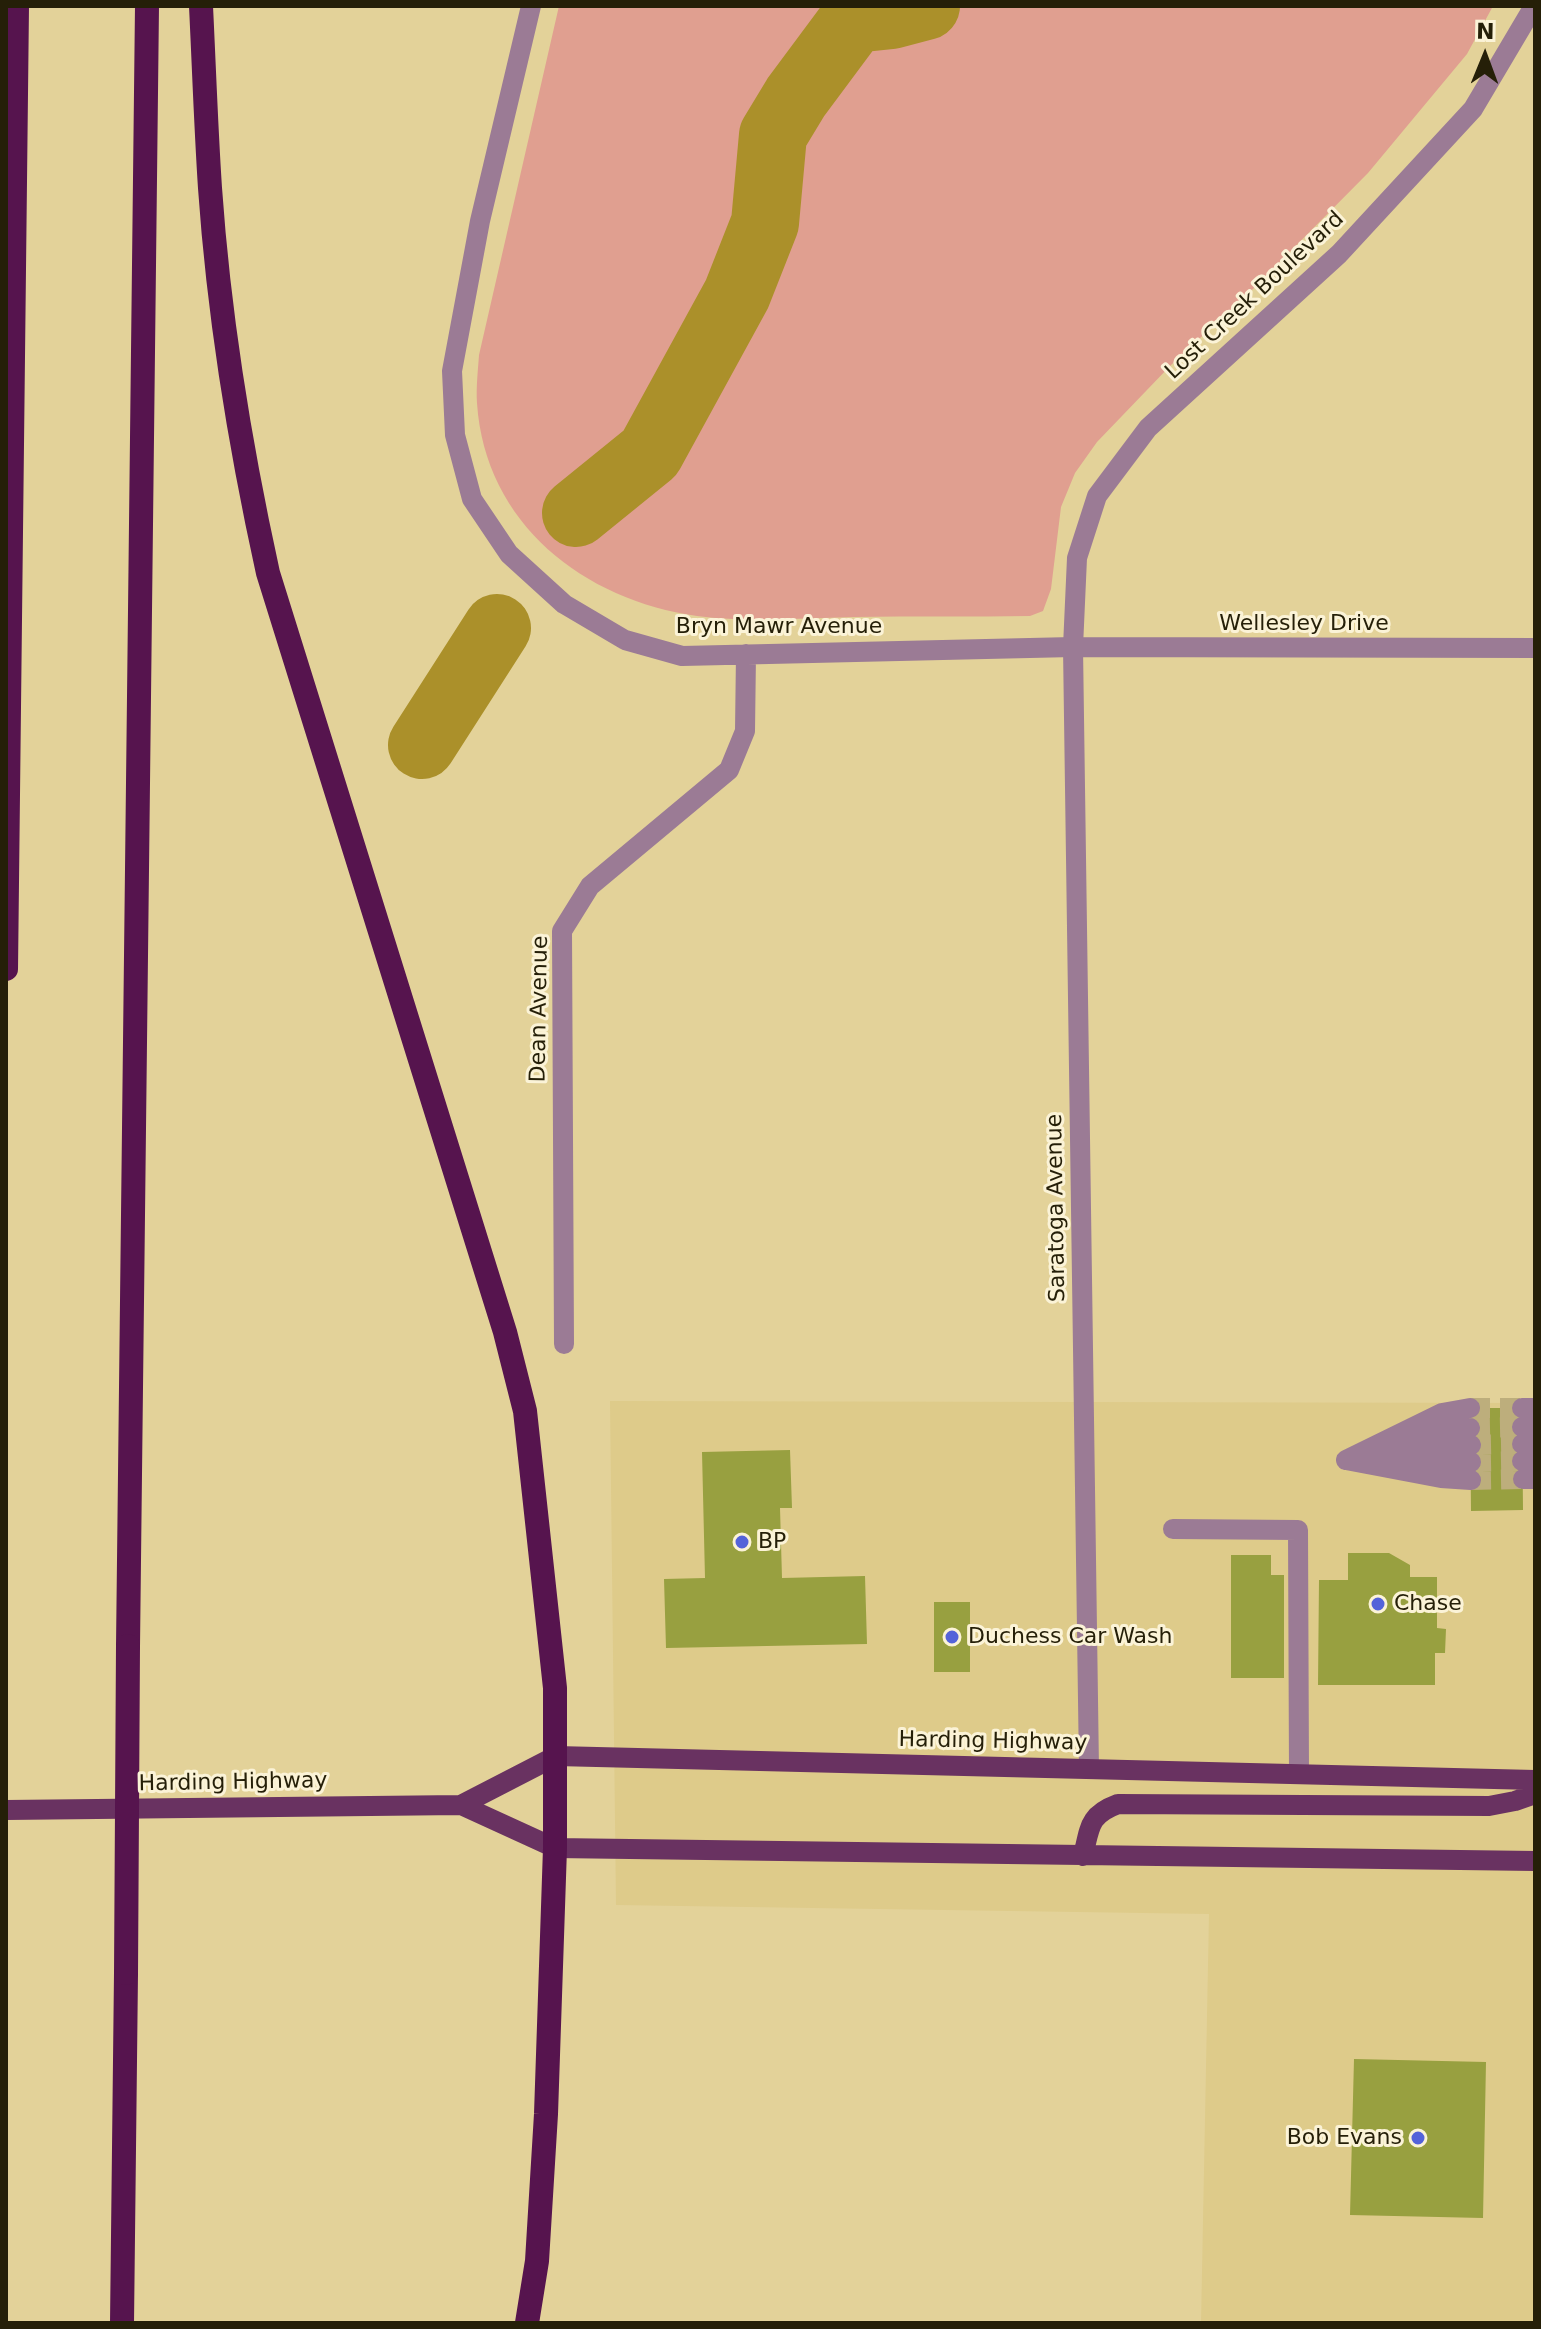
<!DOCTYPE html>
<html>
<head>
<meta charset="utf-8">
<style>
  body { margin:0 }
  #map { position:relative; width:1541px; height:2329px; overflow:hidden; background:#e3d299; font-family:"DejaVu Sans",sans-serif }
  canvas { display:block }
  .frame { position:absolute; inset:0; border:8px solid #251f08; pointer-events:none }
  .north { position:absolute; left:1445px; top:16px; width:80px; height:80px; -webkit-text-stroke:6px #fbf3d7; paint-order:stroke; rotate:1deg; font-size:22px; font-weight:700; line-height:32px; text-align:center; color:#251f08 }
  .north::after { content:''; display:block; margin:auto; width:28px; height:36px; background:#251f08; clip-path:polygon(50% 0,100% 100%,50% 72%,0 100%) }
</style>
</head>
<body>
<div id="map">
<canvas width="1541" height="2329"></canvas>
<div class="frame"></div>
<div class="north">N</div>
</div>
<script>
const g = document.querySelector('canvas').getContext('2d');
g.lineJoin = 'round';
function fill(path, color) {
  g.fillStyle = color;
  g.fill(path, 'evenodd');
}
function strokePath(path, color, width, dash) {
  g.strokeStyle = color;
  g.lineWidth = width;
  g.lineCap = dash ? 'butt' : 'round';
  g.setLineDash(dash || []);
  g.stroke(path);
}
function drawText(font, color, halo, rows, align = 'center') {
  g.font = font + ' "DejaVu Sans",sans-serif';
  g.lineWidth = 6;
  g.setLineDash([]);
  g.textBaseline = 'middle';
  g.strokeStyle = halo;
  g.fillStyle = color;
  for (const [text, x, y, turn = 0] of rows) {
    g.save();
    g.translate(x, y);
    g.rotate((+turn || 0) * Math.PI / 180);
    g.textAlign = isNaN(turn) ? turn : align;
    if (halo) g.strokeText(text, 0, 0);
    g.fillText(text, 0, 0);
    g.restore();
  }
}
const built = new Path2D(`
  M 610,1401 L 1535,1403 L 1535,2323 L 1201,2323 L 1209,1914 L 616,1905 Z`);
const green = new Path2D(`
  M 559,6 L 1493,6 L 1467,54 L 1368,173 L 1254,288 L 1171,365 L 1097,442 L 1075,473 L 1061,507 L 1051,589 L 1043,611 L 1030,616 C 972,617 913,616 854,617 C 802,618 749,623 697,616 C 584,600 485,524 477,403 C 476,387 478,370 479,355 Z`);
const river = new Path2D(`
  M 576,513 L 650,453 L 737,294 L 765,223 L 773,135 L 796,97 L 854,19 L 892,15 L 926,6
  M 422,745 L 497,628`);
const building = new Path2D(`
  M 1470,1408 L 1522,1408 L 1523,1510 L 1471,1511 Z
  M 790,1450 L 792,1508 L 780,1508 L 782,1578 L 865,1576 L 867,1644 L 666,1648 L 664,1579 L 705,1578 L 702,1452 Z
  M 1348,1553 L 1389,1553 L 1410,1565 L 1410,1577 L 1437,1577 L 1437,1628 L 1446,1629 L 1445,1653 L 1435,1653 L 1435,1685 L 1318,1685 L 1319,1580 L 1348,1580 Z
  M 1231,1555 L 1271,1555 L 1271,1575 L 1284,1575 L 1284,1678 L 1231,1678 Z
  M 934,1602 L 970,1602 L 970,1672 L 934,1672 Z
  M 1354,2059 L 1486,2062 L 1483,2218 L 1350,2215 Z`);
const minorTunnel = new Path2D(`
  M 1470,1408 L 1522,1408
  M 1470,1428 L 1522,1427
  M 1471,1445 L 1522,1444
  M 1471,1462 L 1522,1461
  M 1471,1480 L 1523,1479`);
const minor = new Path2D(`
  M 531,6 L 480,221 L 452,371 L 455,435 L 472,499 L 509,554 L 564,604 L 625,640 L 682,656 L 1073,647 L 1535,648
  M 564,1344 L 562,931 L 590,886 L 729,770 L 745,731 L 746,654
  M 1522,1408 L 1535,1408
  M 1522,1427 L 1535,1427
  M 1404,1442 L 1442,1431 L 1470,1428
  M 1522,1444 L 1535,1444
  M 1366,1457 L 1471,1445
  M 1346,1460 L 1442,1413 L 1470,1408
  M 1346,1460 L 1441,1478 L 1471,1480
  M 1414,1461 L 1471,1462
  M 1522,1461 L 1535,1461
  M 1523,1479 L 1535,1479
  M 1173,1529 L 1298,1530 L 1299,1773
  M 1089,1769 L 1073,647 L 1077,558 L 1097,496 L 1148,428 L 1339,254 L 1473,109 L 1534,6`);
const major = new Path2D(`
  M 461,1805 L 556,1756 L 1535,1780
  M 6,1810 L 461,1805 L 555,1848 L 1535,1861
  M 1083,1856 C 1090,1828 1088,1815 1118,1804 L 1489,1806 L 1515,1801 L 1535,1794`);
const highway = new Path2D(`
  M 201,6 C 204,67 206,128 210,188 C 219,318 240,446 268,573 L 505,1332 L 525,1411 L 555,1688 L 555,1848 L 546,2114 L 537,2261 L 527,2323
  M 6,969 L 17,6
  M 128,1646 L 147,6
  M 122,2323 L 126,1973`);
const highwayBridge = new Path2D(`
  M 126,1973 L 128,1646`);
const markers = [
  [742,1542,8,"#5463d9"],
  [1378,1604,8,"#5463d9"],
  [952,1637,8,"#5463d9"],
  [1418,2138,8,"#5463d9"]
];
const streetNames = [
  ["Lost Creek Boulevard",1255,296,-43],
  ["Wellesley Drive",1304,624],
  ["Bryn Mawr Avenue",779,627],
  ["Dean Avenue",540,1009,-89],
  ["Saratoga Avenue",1057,1208,-91],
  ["Harding Highway",993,1742,1],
  ["Harding Highway",233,1783,-1]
];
const poiNames = [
  ["BP",758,1542],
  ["Chase",1394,1604],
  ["Duchess Car Wash",968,1637],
  ["Bob Evans",1402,2138,"right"]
];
fill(built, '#decb8a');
fill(green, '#e09f90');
strokePath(river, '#ab902a', 68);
fill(building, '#98a040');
strokePath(minorTunnel, '#bdae7c', 20, [20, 10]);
strokePath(minor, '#9b7b95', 20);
strokePath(major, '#693261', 20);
strokePath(highway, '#56144e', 24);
strokePath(highwayBridge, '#56144e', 24);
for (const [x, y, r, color] of markers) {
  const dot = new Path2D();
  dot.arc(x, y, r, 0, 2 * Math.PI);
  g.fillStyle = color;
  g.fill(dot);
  strokePath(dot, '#fbf3d7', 3);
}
drawText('22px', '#251f08', '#fbf3d7', streetNames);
drawText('22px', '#251f08', '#fbf3d7', poiNames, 'left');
</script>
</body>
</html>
